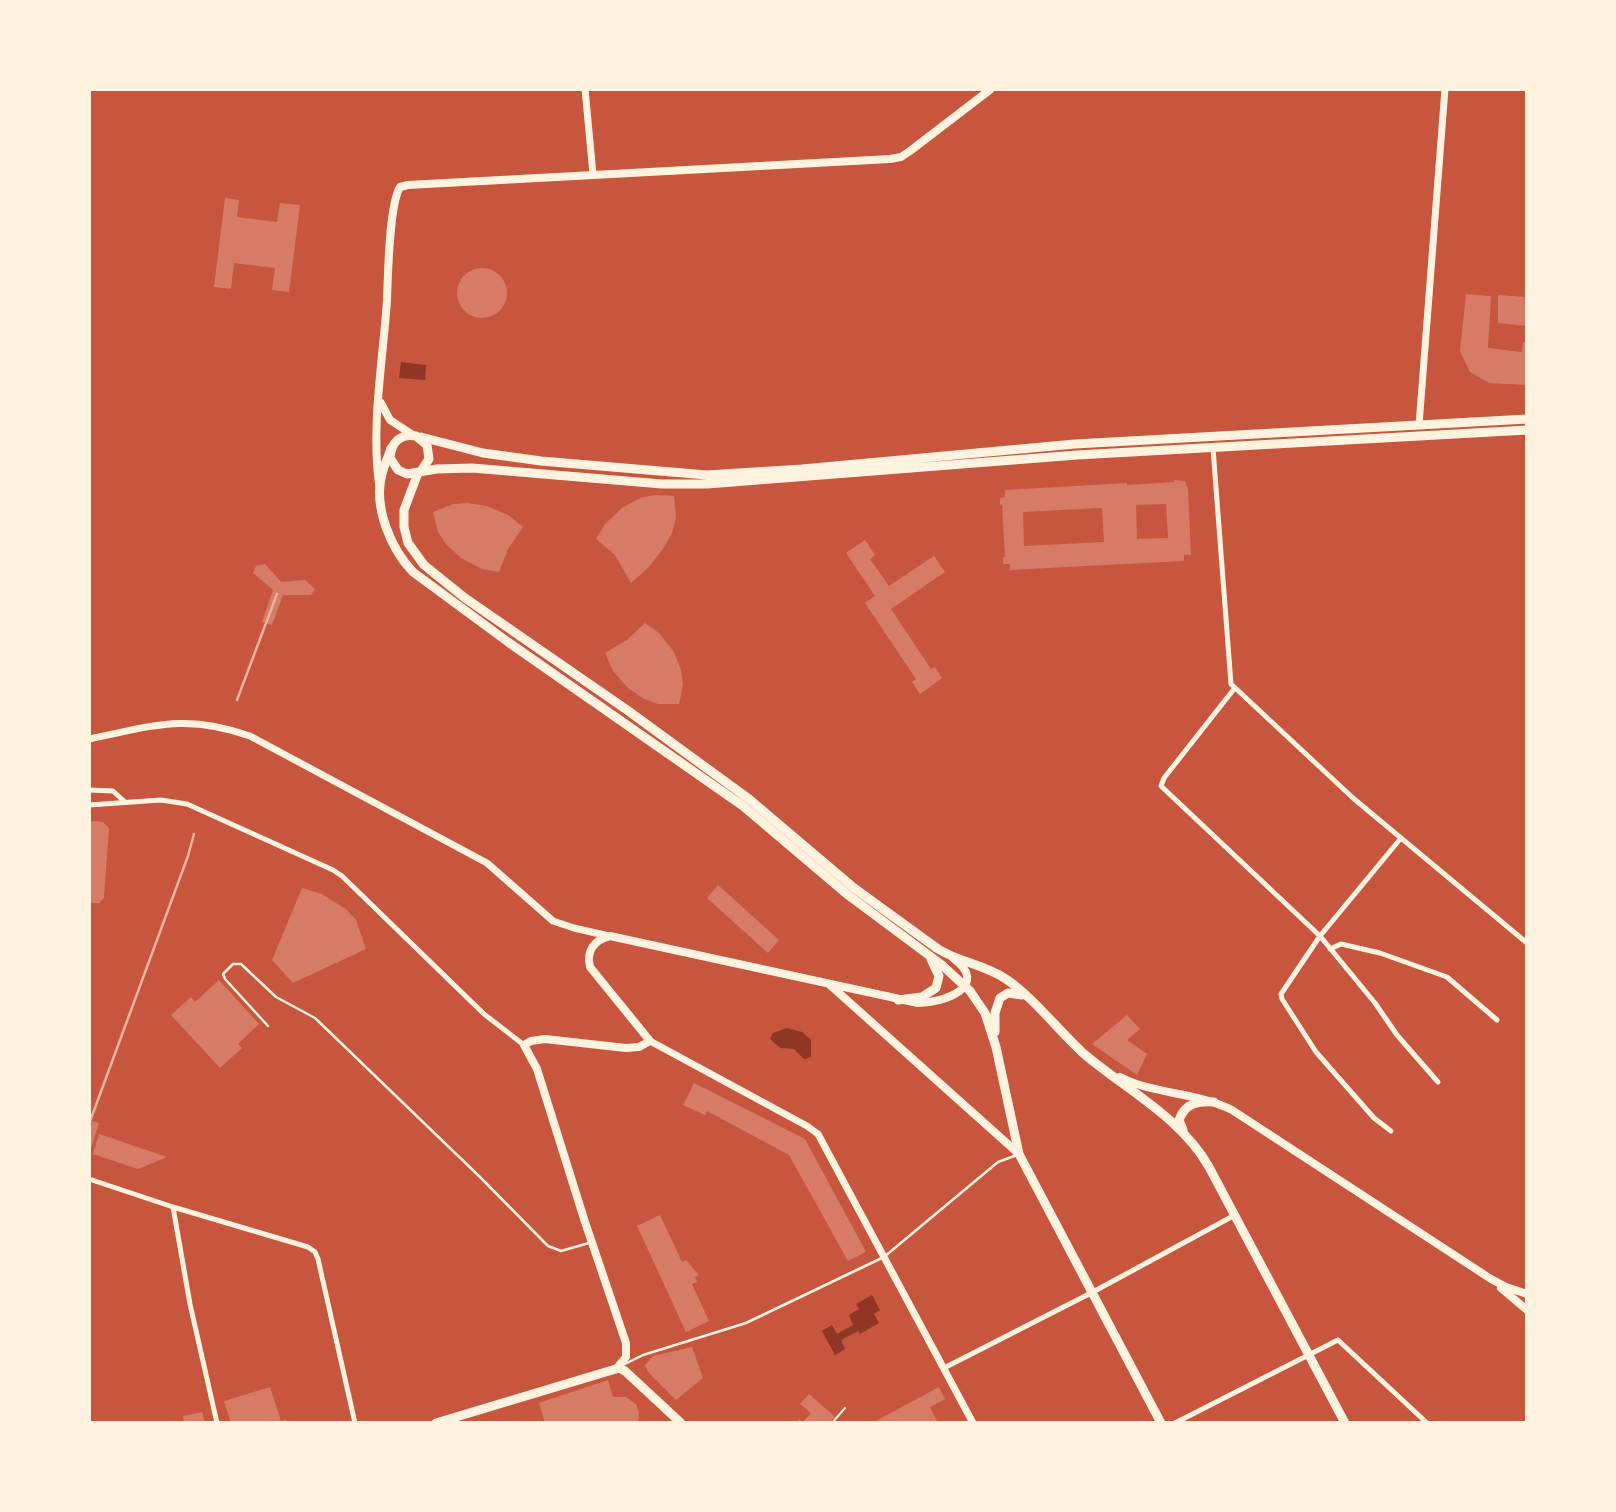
<!DOCTYPE html>
<html>
<head>
<meta charset="utf-8">
<style>
  body { margin:0 }
  #map { position:relative; width:1616px; height:1512px; overflow:hidden; background:#c8553d; font-family:Montserrat,sans-serif }
  canvas { display:block }
  .frame { position:absolute; inset:0; border:91px solid #fff3e0; pointer-events:none }
</style>
</head>
<body>
<div id="map">
<canvas width="1616" height="1512"></canvas>
<div class="frame"></div>
</div>
<script>
const g = document.querySelector('canvas').getContext('2d');
g.lineJoin = 'round';
function fill(path, color) {
  g.fillStyle = color;
  g.fill(path, 'evenodd');
}
function strokePath(path, color, width, dash) {
  g.strokeStyle = color;
  g.lineWidth = width;
  g.lineCap = dash ? 'butt' : 'round';
  g.setLineDash(dash || []);
  g.stroke(path);
}
const water = new Path2D(`
  M 401,362 L 426,365 L 425,380 L 399,378 Z
  M 787,1028 L 802,1032 L 811,1040 L 811,1057 L 804,1059 L 794,1049 L 780,1048 L 770,1039 L 773,1033 Z
  M 872,1295 L 880,1310 L 874,1314 L 879,1323 L 860,1334 L 858,1331 L 841,1340 L 845,1349 L 835,1355 L 822,1331 L 832,1325 L 837,1334 L 853,1325 L 849,1315 L 859,1309 L 856,1304 Z`);
const building = new Path2D(`
  M 225,198 L 239,200 L 237,217 L 277,222 L 280,203 L 300,205 L 289,292 L 272,290 L 275,268 L 234,263 L 231,289 L 214,287 Z
  M457 293a25 25 0 1 1 50 0a25 25 0 1 1-50 0Z
  M 1466,294 L 1491,296 L 1488,348 L 1522,352 L 1523,342 L 1527,343 L 1527,385 L 1489,383 L 1470,372 L 1460,351 Z
  M 1498,295 L 1527,297 L 1527,326 L 1498,323 Z
  M 1174,480 L 1185,481 L 1188,489 L 1191,555 L 1184,555 L 1184,561 L 1010,570 L 1010,564 L 1003,564 L 1003,557 L 1005,557 L 1002,504 L 1000,505 L 1000,498 L 1005,497 L 1005,490 L 1127,483 L 1127,485 L 1174,482 ZM 1166,504 L 1168,538 L 1137,539 L 1136,505 ZM 1102,508 L 1104,542 L 1024,546 L 1023,512 Z
  M 654,495 L 674,496 L 676,518 L 672,533 L 663,549 L 648,568 L 631,583 L 615,555 L 596,539 L 605,524 L 622,508 L 640,498 Z
  M 468,503 L 487,506 L 508,515 L 523,527 L 508,549 L 499,572 L 482,569 L 461,558 L 446,544 L 438,532 L 433,512 L 453,504 Z
  M 865,540 L 875,555 L 870,559 L 889,586 L 934,556 L 945,572 L 891,609 L 931,669 L 935,667 L 942,678 L 920,694 L 912,682 L 916,679 L 865,603 L 875,596 L 846,553 Z
  M 265,564 L 281,582 L 305,580 L 315,589 L 311,595 L 283,595 L 272,625 L 262,622 L 273,590 L 253,573 L 256,566 Z
  M 645,623 L 659,633 L 674,652 L 681,670 L 683,685 L 679,704 L 658,704 L 644,699 L 628,688 L 613,671 L 605,653 L 627,640 Z
  M 89,821 L 103,822 L 109,828 L 104,898 L 99,903 L 89,903 Z
  M 718,885 L 779,940 L 768,953 L 707,898 Z
  M 302,888 L 322,894 L 347,910 L 356,920 L 366,949 L 293,983 L 272,960 Z
  M 219,980 L 259,1024 L 238,1044 L 242,1048 L 220,1068 L 171,1015 L 191,997 L 195,1002 Z
  M 1127,1015 L 1140,1029 L 1127,1040 L 1147,1054 L 1137,1075 L 1092,1044 Z
  M 694,1083 L 805,1139 L 866,1252 L 848,1261 L 789,1155 L 707,1111 L 705,1115 L 683,1105 Z
  M 89,1120 L 99,1123 L 90,1151 L 89,1151 Z
  M 99,1134 L 167,1157 L 138,1169 L 93,1154 Z
  M 660,1215 L 682,1262 L 686,1260 L 699,1275 L 695,1277 L 697,1282 L 692,1284 L 709,1321 L 686,1332 L 637,1226 Z
  M 692,1347 L 703,1378 L 676,1400 L 648,1372 L 645,1365 L 653,1356 Z
  M 608,1380 L 613,1397 L 626,1397 L 636,1404 L 639,1413 L 638,1423 L 545,1423 L 539,1403 Z
  M 270,1387 L 281,1421 L 286,1419 L 287,1423 L 231,1423 L 224,1401 Z
  M 939,1387 L 945,1399 L 930,1407 L 938,1423 L 872,1423 Z
  M 809,1394 L 835,1417 L 829,1423 L 796,1423 L 799,1419 L 803,1422 L 811,1413 L 800,1404 Z
  M 202,1412 L 205,1423 L 184,1423 L 183,1416 Z`);
const path = new Path2D(`
  M 832,1423 L 845,1408`);
const service = new Path2D(`
  M 268,1026 L 225,979 L 223,974 L 233,964 L 241,964 L 276,997 L 315,1018 L 480,1177 L 548,1246 L 561,1251 L 589,1243
  M 623,1365 L 643,1355 L 746,1323 L 884,1257 L 998,1162 L 1017,1155`);
const minor = new Path2D(`
  M 1213,448 L 1231,684 L 1353,798 L 1527,943
  M 1234,689 L 1164,778 L 1161,786 L 1320,936 L 1375,1003 L 1397,1035 L 1438,1082
  M 89,790 L 113,791 L 125,802
  M 89,805 L 161,800 L 187,804 L 333,870 L 342,876 L 484,1014 L 524,1045
  M 1330,949 L 1341,944 L 1380,953 L 1447,977 L 1497,1020
  M 1391,1131 L 1374,1118 L 1316,1052 L 1282,999 L 1281,994 L 1320,936 L 1401,838
  M 89,1179 L 173,1207 L 308,1247 L 315,1252 L 318,1259 L 355,1423
  M 173,1207 L 190,1304 L 217,1423
  M 944,1368 L 1091,1293 L 1235,1215
  M 1175,1423 L 1338,1340 L 1427,1423`);
const tertiary = new Path2D(`
  M 585,89 L 593,174
  M 1419,425 L 1445,89
  M 89,739 C 154,726 185,713 250,736 L 487,863 L 553,921 L 574,928 L 609,936
  M 650,1041 L 807,1126 L 818,1134 L 973,1423`);
const secondary = new Path2D(`
  M 381,403 L 390,420 L 413,435
  M 379,484 C 371,424 383,361 387,300 C 388,276 389,205 400,187 L 408,185 L 890,159 L 901,157 L 910,151 L 991,89
  M 830,985 L 1019,1154
  M 1120,1077 C 1155,1095 1197,1092 1232,1110 L 1491,1279 L 1506,1287 L 1527,1294
  M 1501,1288 L 1527,1310
  M 617,1368 L 626,1357 L 626,1343 L 585,1222 L 537,1069 L 524,1045 L 531,1041 L 545,1039 L 626,1048 L 639,1047 L 650,1041 L 590,967 C 586,951 594,940 610,936 L 918,1003 C 944,1003 991,986 953,958`);
const primary = new Path2D(`
  M 421,437 L 483,453 L 541,461 L 707,475 L 802,469 L 1075,444 L 1527,419
  M 391,448 C 389,456 384,465 382,474 C 373,507 391,549 413,572 L 508,642 L 743,806 L 848,895 L 942,965 L 970,991 L 985,1013 L 996,1047 L 1019,1154 L 1161,1423
  M 421,471 L 429,459 L 427,445 L 416,436 C 401,433 391,442 390,458 L 398,470 L 407,474 L 437,469 L 472,468 L 662,484 L 707,484 L 1077,455 L 1527,430
  M 418,473 L 404,510 L 404,527 L 408,543 L 424,565 L 465,598 L 627,710 L 749,799 L 854,888 L 938,949 C 959,962 985,965 1006,979 C 1035,999 1057,1029 1083,1053 C 1125,1089 1181,1117 1209,1167 L 1345,1423
  M 898,1000 L 922,997 L 936,988 L 939,976 L 931,959
  M 995,1032 L 995,1013 L 1000,998 L 1008,993 L 1022,995
  M 1183,1130 L 1179,1120 C 1185,1103 1198,1101 1214,1102
  M 436,1423 L 619,1368 L 625,1371 L 681,1423`);
const rail = new Path2D(`
  M 237,700 L 277,594
  M 89,1124 L 188,856 L 194,834`);
fill(water, '#8f3625');
fill(building, '#d67c66');
strokePath(path, '#fff3e0', 2);
strokePath(service, '#fff3e0', 2.5);
strokePath(minor, '#fff3e0', 5);
strokePath(tertiary, '#fff3e0', 7);
strokePath(secondary, '#fff3e0', 8);
strokePath(primary, '#fff3e0', 9);
strokePath(rail, '#e9b49f', 2.5);
</script>
</body>
</html>
